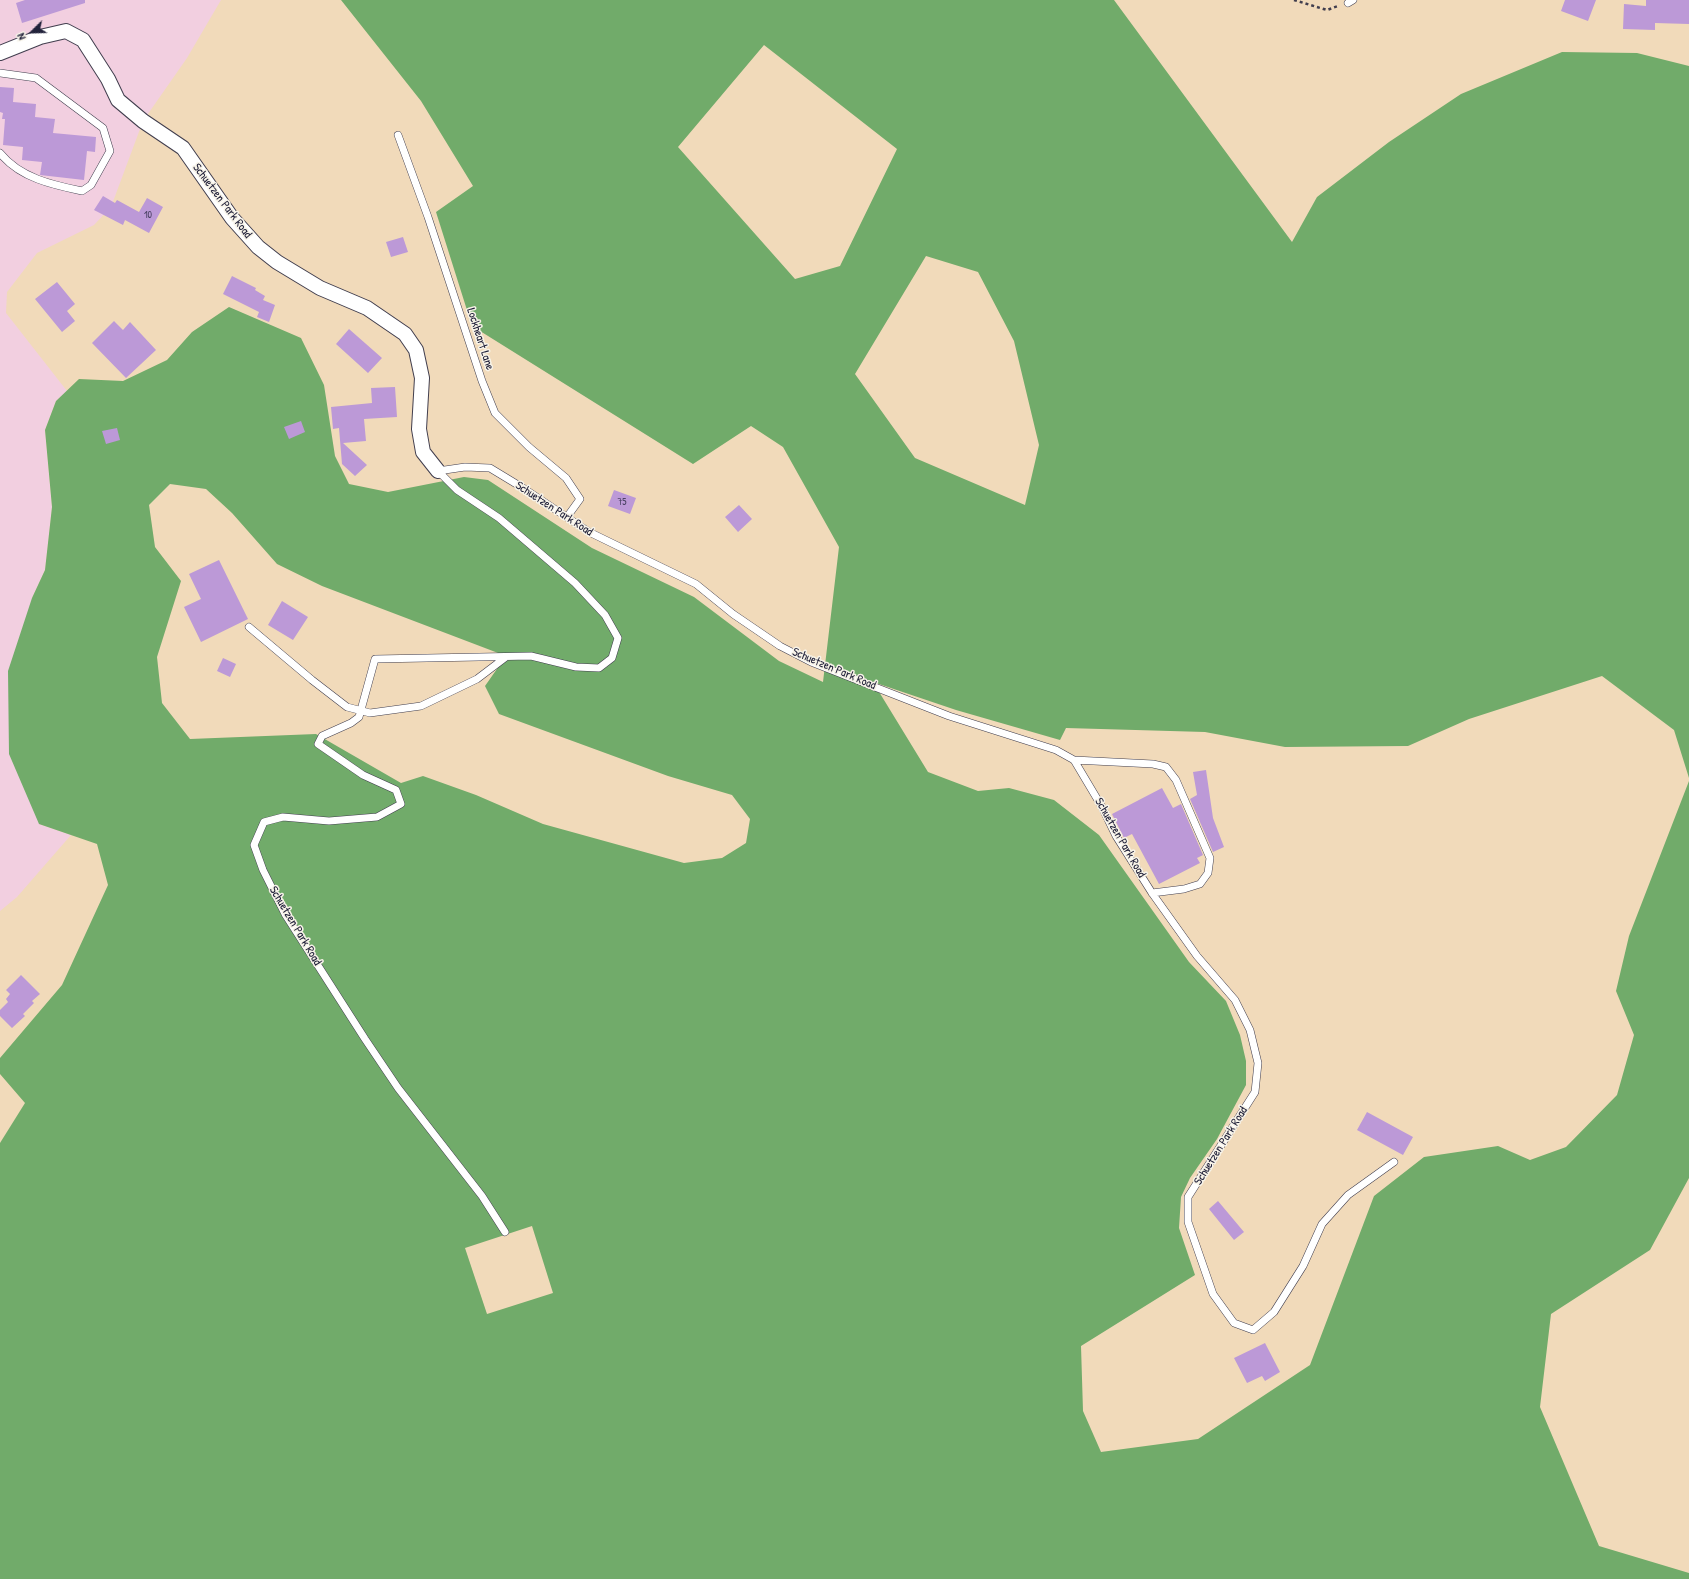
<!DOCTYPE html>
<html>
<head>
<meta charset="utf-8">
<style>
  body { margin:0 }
  #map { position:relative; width:1689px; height:1579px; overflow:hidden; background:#f1daba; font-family:"Patrick Hand",sans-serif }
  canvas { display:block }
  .north { position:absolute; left:12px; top:12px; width:40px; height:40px; -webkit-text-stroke:3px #f7f3e8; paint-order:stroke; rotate:247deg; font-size:11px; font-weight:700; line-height:16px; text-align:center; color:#22223b }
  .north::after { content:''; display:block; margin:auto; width:14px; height:18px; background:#22223b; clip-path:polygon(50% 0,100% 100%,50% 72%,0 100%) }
</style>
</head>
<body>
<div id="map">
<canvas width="1689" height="1579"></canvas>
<div class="north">N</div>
</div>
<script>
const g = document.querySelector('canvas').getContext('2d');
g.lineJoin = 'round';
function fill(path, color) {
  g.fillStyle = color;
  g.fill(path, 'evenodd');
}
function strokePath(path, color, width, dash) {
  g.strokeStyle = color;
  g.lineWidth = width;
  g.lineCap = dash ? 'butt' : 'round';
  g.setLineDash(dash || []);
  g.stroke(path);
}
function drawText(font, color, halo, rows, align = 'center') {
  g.font = font + ' "Patrick Hand",sans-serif';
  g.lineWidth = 3;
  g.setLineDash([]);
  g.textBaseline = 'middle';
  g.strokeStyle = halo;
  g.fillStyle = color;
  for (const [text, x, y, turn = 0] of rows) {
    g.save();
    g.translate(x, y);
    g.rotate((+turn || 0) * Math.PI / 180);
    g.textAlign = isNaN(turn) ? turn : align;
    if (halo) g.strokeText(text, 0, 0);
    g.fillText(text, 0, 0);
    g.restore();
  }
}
const built = new Path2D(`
  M 0,0 L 221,0 L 187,58 L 143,121 L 111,207 L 94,225 L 37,253 L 7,292 L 6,313 L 67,391 L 56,401 L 45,430 L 52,507 L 45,570 L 32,598 L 39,824 L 71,835 L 17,897 L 0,911 Z`);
const forest = new Path2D(`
  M 341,0 L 1114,0 L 1292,242 L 1317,197 L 1389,142 L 1461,94 L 1562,52 L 1637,53 L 1689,66 L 1689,778 L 1674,730 L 1602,676 L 1469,719 L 1408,746 L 1285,747 L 1205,732 L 1066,728 L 1060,740 L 956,710 L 873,682 L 928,772 L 978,791 L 1009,788 L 1054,800 L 1099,835 L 1189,962 L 1226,1001 L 1240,1035 L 1246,1061 L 1246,1085 L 1217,1139 L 1190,1178 L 1181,1197 L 1179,1228 L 1195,1275 L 1081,1346 L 1083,1411 L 1101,1452 L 1198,1439 L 1310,1365 L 1374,1196 L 1424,1157 L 1498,1146 L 1530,1160 L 1566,1147 L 1617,1095 L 1634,1035 L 1616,991 L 1629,936 L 1689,781 L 1689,1178 L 1650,1250 L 1551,1314 L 1540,1407 L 1599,1546 L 1689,1573 L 1689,1579 L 0,1579 L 0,1143 L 25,1103 L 0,1074 L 0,1058 L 62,985 L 108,885 L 97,844 L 39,824 L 9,754 L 8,671 L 32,598 L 45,570 L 52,507 L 45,430 L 56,401 L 79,379 L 123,381 L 167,360 L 192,332 L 229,307 L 301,338 L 324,385 L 335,456 L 349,484 L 388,492 L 464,477 L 488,480 L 592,548 L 694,597 L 779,661 L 823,682 L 839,547 L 783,447 L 751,426 L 693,464 L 472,326 L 436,212 L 473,186 L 421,101 ZM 764,45 L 897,149 L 840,266 L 795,279 L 678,147 ZM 926,256 L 978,272 L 1014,341 L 1039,445 L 1025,505 L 915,458 L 855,374 ZM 170,484 L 206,489 L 232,513 L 277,564 L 322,586 L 506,656 L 485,686 L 499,714 L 668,776 L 732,795 L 750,819 L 746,843 L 722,858 L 684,863 L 543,824 L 476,795 L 423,776 L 401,783 L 316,734 L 190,739 L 162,703 L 157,657 L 181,581 L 155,547 L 149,505 ZM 532,1226 L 553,1293 L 487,1314 L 465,1248 Z`);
const building = new Path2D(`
  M 25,0 L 85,0 L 85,3 L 22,23 L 16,3 Z
  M 1565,0 L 1596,0 L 1588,21 L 1561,11 Z
  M 1646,0 L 1689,0 L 1689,24 L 1655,23 L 1655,30 L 1623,29 L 1624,4 L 1646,6 Z
  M 0,87 L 14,88 L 13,102 L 36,104 L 35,117 L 55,119 L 53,133 L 96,137 L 95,152 L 87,151 L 84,180 L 40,175 L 42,162 L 22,160 L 23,147 L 3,145 L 5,119 L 2,119 L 3,113 L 0,112 Z
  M 103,196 L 115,203 L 117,200 L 139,212 L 147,198 L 163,207 L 149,233 L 125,220 L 123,225 L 94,210 Z
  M 403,237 L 408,252 L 391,257 L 386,242 Z
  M 232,276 L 256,288 L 255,290 L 265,296 L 263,300 L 275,305 L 269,322 L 257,317 L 259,312 L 223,294 Z
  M 57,282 L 75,304 L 67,311 L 75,321 L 62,332 L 35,299 Z
  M 114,321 L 123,330 L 130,322 L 156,350 L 126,378 L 92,343 Z
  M 349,329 L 382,358 L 368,373 L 336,344 Z
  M 395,387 L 397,417 L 364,419 L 366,441 L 343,443 L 367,465 L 355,476 L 342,464 L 339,428 L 333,429 L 331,407 L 372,403 L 371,388 Z
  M 301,421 L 305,432 L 289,439 L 284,427 Z
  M 117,428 L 120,440 L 106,444 L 102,431 Z
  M 614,490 L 636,498 L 630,514 L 608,506 Z
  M 739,505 L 752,519 L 738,532 L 725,517 Z
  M 219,560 L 248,619 L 201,642 L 184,607 L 201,599 L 189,574 Z
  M 282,601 L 308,617 L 293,640 L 268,625 Z
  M 223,658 L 236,664 L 230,677 L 217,671 Z
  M 1206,770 L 1213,818 L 1224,847 L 1213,852 L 1190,799 L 1197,795 L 1193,772 Z
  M 1162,788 L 1173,808 L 1181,804 L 1203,855 L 1197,858 L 1200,863 L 1159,884 L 1132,834 L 1124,838 L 1112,814 Z
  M 21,975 L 40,994 L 32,1001 L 34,1003 L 23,1014 L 25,1016 L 12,1028 L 0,1016 L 0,1010 L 8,1002 L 6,999 L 10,994 L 6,990 Z
  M 1367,1112 L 1413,1137 L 1403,1155 L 1357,1130 Z
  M 1218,1201 L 1244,1232 L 1234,1240 L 1209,1209 Z
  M 1265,1343 L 1280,1372 L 1265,1381 L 1262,1376 L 1247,1383 L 1234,1358 Z`);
const path = new Path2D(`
  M 1294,0 L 1327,10 L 1338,6`);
const service = new Path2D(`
  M 1348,3 L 1353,0
  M 0,73 L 36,78 L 103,128 L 110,151 L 91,185 L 82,191 C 53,185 20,178 0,153
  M 398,135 L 428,217 L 482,381 L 495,413 L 529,447 L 566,478 L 580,499 L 567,517
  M 438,471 L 465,467 L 490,468 L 523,488 L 589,532 L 696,584 L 733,614 L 780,646 L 811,662 L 949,716 L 1056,750 L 1074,760 L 1102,807 L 1116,836 L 1152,893 L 1197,956 L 1235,1000 L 1250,1030 L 1258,1063 L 1255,1092 L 1188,1197 L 1188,1222 L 1213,1294 L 1234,1323 L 1253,1330 L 1274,1312 L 1303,1266 L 1322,1224 L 1348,1195 L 1394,1162
  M 438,471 L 457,490 L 499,518 L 575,583 L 605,615 L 618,638 L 612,658 L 599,668 L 576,667 L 531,656 L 375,659 L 359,717 L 351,723 L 322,736 L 318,744 L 363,775 L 396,790 L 401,804 L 377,817 L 329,821 L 283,817 L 264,822 L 254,845 L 263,870 L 285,914 L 365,1039 L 398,1088 L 482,1196 L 505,1232
  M 249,627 L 312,680 L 347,707 L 370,713 L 421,706 L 477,679 L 506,657
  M 1074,760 L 1153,764 L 1166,767 L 1176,780 L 1210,858 L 1208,873 L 1200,884 L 1184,889 L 1152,893`);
const minor = new Path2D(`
  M 0,53 L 40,37 L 66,31 L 83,40 L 108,79 L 118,100 L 143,121 L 183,148 L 232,218 L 258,247 L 277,262 L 320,288 L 367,308 L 405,334 L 416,350 L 422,378 L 419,429 L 423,452 L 438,471`);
const numberNames = [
  ["10",148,215],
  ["75",622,502]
];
const streetNames = [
  ["Schuetzen Park Road",222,201,53],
  ["Lockheart Lane",480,339,72],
  ["Schuetzen Park Road",554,509,33],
  ["Schuetzen Park Road",834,669,23],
  ["Schuetzen Park Road",1120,838,60],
  ["Schuetzen Park Road",295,926,59],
  ["Schuetzen Park Road",1221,1146,-58]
];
fill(built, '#f2cfe0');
fill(forest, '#71ab6a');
fill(building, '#bc99d7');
strokePath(service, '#413e4e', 8);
strokePath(minor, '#413e4e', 16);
strokePath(path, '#413e4e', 2.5, [3, 3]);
strokePath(service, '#fff', 7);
strokePath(minor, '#fff', 14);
drawText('10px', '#484062', null, numberNames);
drawText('12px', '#22223b', '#f7f3e8', streetNames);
</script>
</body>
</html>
